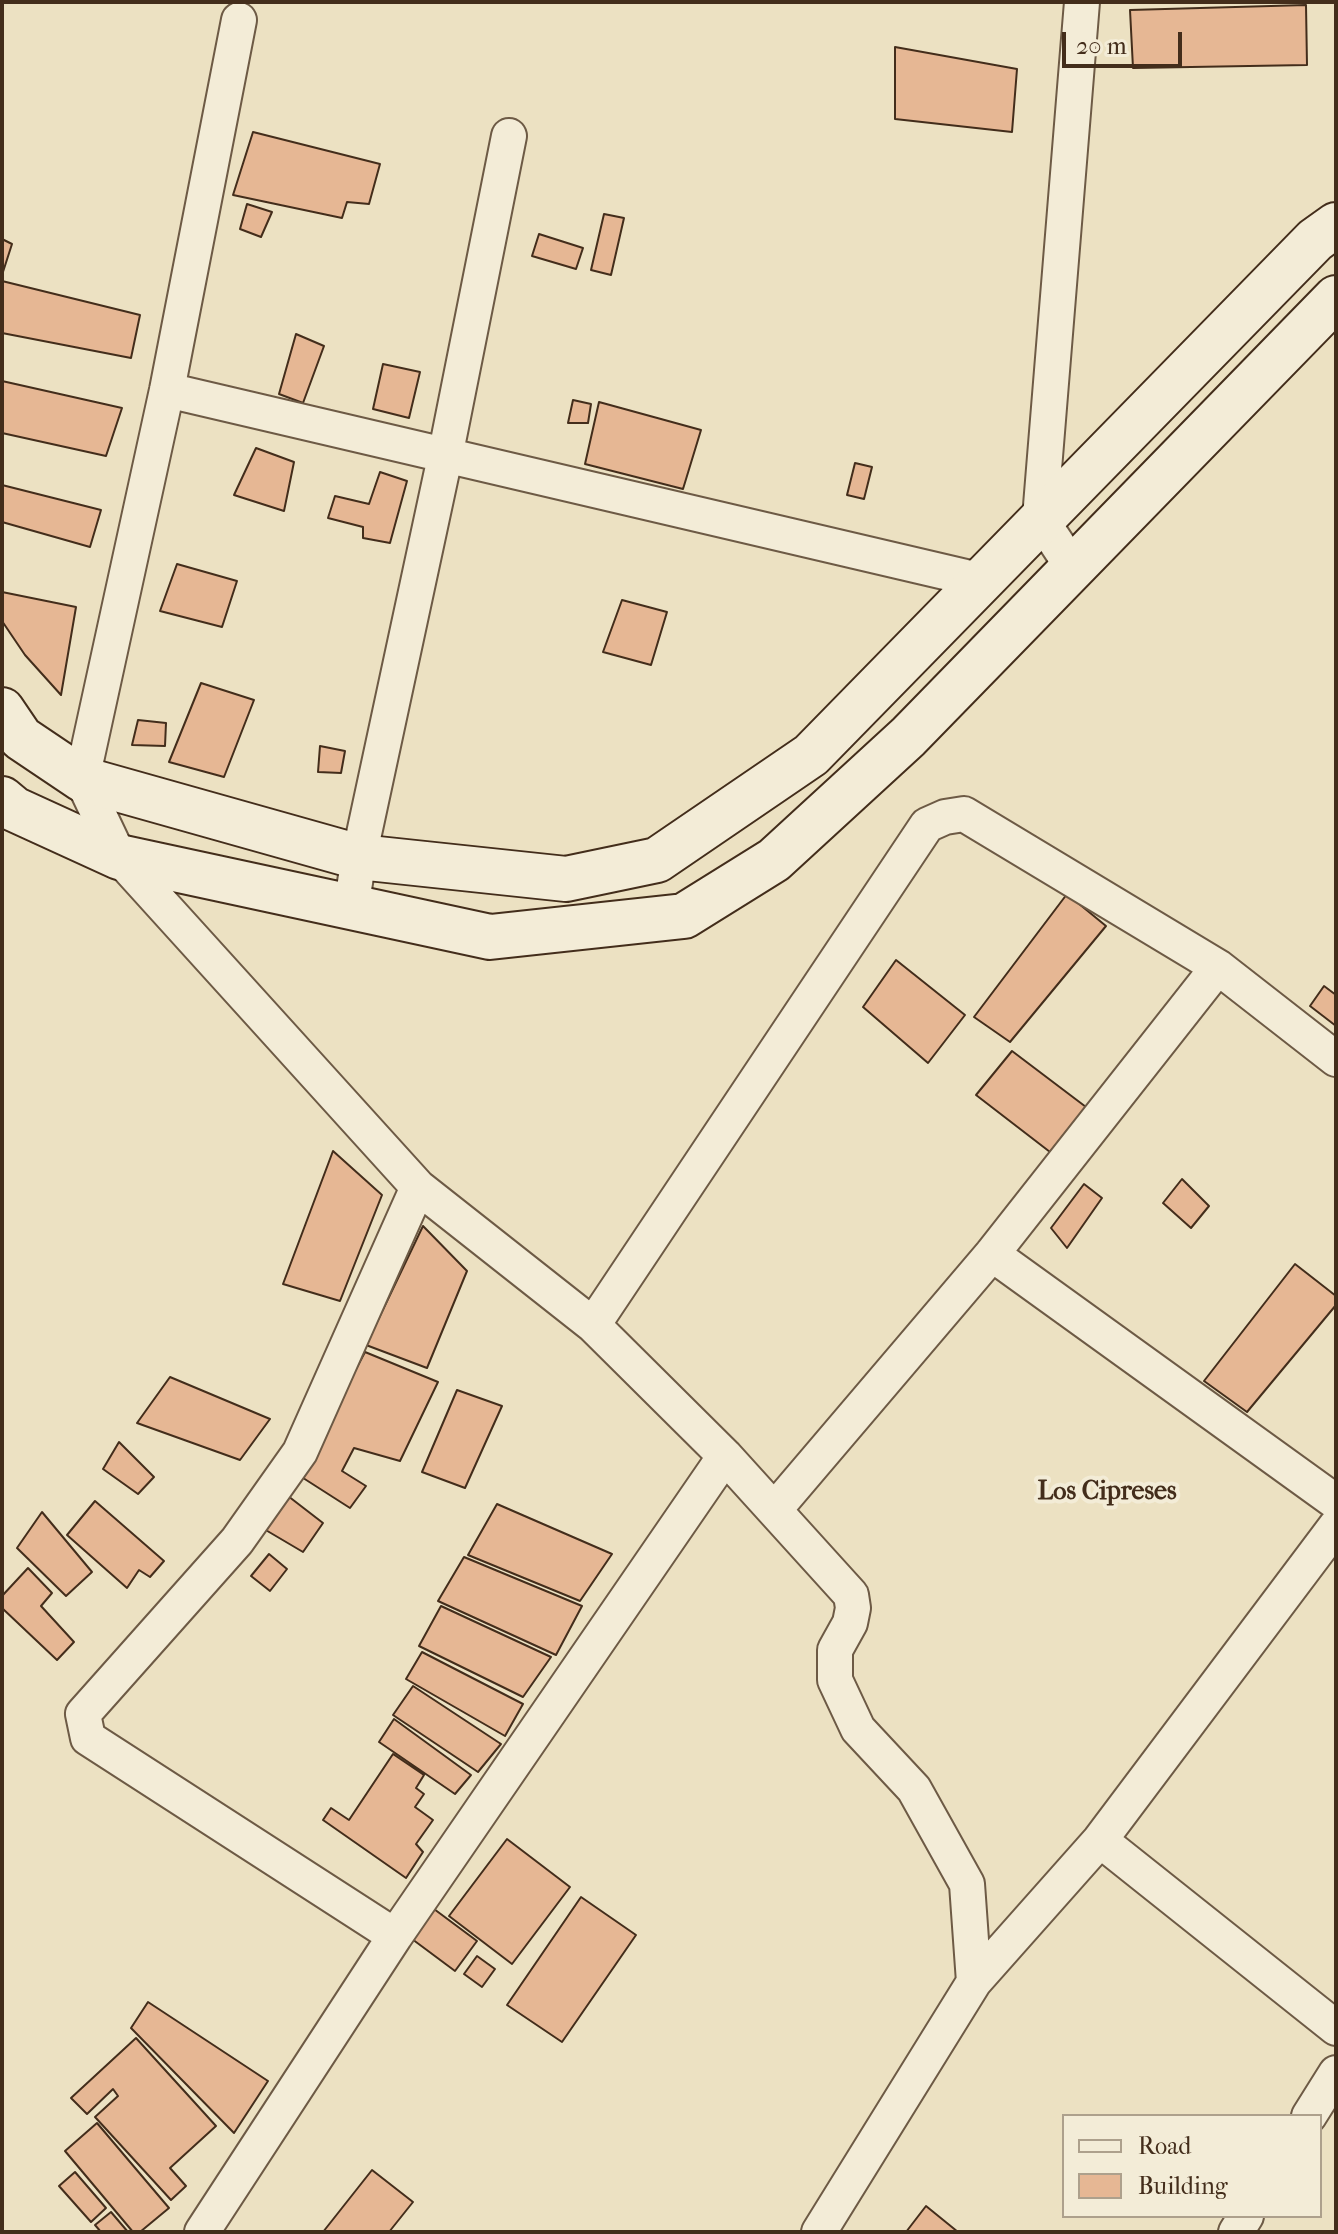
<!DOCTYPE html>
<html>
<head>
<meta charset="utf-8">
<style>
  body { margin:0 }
  #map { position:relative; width:1338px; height:2234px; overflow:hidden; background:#ece1c2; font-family:"IM FELL French Canon",serif }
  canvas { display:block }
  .frame { position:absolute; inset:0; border:4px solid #432d1b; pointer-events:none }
  .legend { position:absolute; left:1062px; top:2114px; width:260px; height:104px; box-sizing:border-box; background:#f3ecd7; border:2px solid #ada08c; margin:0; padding:10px 14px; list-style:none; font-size:24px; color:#432d1b }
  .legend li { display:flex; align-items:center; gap:16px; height:40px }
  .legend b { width:40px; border:2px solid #ada08c }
  .scale { position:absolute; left:1062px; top:32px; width:120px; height:36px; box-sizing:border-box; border:4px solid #432d1b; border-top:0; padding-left:10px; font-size:24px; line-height:28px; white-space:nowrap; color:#432d1b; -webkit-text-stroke:6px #f3ecd7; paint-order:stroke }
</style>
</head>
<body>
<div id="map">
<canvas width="1338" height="2234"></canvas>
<div class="frame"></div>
<ul class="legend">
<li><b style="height:10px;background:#f3ecd7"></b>Road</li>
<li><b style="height:22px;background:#e6b794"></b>Building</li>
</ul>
<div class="scale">20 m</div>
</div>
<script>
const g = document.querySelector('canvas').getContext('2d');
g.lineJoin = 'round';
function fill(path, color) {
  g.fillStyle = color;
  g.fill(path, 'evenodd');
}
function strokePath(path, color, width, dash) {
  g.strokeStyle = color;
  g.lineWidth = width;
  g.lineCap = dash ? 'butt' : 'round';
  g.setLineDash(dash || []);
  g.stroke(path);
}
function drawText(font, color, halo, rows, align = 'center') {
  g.font = font + ' "IM FELL French Canon",serif';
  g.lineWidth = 8;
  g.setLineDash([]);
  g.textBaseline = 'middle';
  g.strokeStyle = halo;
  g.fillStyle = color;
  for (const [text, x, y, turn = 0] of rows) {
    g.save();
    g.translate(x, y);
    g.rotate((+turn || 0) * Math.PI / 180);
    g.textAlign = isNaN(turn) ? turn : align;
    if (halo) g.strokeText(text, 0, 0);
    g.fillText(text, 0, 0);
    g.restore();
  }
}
const building = new Path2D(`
  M 1306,5 L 1307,65 L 1133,68 L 1130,10 Z
  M 895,47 L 1017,69 L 1012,132 L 895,119 Z
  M 253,132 L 380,164 L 369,204 L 347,202 L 342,218 L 233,195 Z
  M 247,204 L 272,212 L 261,237 L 240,229 Z
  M 604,214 L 624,218 L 611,275 L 591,270 Z
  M 539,234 L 583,248 L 576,269 L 532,256 Z
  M 2,239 L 12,244 L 2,275 Z
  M 2,281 L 140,315 L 131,358 L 2,333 Z
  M 296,334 L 324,346 L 303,403 L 279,394 Z
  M 383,364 L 420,372 L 409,418 L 373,409 Z
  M 2,381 L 122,408 L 106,456 L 2,433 Z
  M 573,400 L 591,404 L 588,423 L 568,423 Z
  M 599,402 L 701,430 L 683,489 L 585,464 Z
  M 256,448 L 294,462 L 284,511 L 234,495 Z
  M 855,463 L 872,467 L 864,499 L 847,495 Z
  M 380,472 L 407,481 L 390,543 L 363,538 L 363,527 L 328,518 L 335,496 L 369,504 Z
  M 2,485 L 101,510 L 90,547 L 2,522 Z
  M 177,564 L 237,581 L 222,627 L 160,611 Z
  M 2,592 L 76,607 L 61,695 L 25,655 L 2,621 Z
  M 622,600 L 667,612 L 651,665 L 603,652 Z
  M 201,683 L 254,700 L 224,777 L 169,762 Z
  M 138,720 L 166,723 L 165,746 L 132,745 Z
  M 320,746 L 345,751 L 341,773 L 318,772 Z
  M 1067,894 L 1106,926 L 1010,1042 L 974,1017 Z
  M 896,960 L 965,1015 L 928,1063 L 863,1007 Z
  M 1324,986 L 1336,995 L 1336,1026 L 1310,1006 Z
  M 1012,1051 L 1086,1107 L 1050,1152 L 976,1095 Z
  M 333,1151 L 382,1195 L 340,1301 L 283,1284 Z
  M 1182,1179 L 1209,1206 L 1191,1228 L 1163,1203 Z
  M 1084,1184 L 1102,1198 L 1067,1248 L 1051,1228 Z
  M 423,1226 L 467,1271 L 427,1368 L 366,1345 Z
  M 1295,1264 L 1336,1296 L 1336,1305 L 1247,1412 L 1204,1381 Z
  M 365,1352 L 438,1382 L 400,1461 L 354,1448 L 342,1471 L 366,1486 L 350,1508 L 300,1476 Z
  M 170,1377 L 270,1419 L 240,1460 L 137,1423 Z
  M 457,1390 L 502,1406 L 465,1488 L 422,1472 Z
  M 119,1442 L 154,1477 L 138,1494 L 103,1469 Z
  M 288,1496 L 323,1523 L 303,1552 L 264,1529 Z
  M 95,1501 L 164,1561 L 150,1577 L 139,1570 L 127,1588 L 67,1535 Z
  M 497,1504 L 612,1554 L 580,1601 L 468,1555 Z
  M 42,1512 L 92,1572 L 66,1596 L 17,1548 Z
  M 269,1554 L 287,1569 L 270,1591 L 251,1576 Z
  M 464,1557 L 582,1606 L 556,1655 L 438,1601 Z
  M 28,1568 L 52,1593 L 41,1606 L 74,1642 L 57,1660 L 2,1608 L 2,1596 Z
  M 441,1606 L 551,1657 L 523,1697 L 419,1646 Z
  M 422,1652 L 523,1704 L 505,1736 L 406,1679 Z
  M 413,1686 L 501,1744 L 478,1772 L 393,1715 Z
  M 394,1719 L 471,1775 L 455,1794 L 379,1742 Z
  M 393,1754 L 424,1775 L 416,1788 L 424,1794 L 415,1807 L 433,1820 L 416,1844 L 423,1852 L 406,1878 L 323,1820 L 331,1808 L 349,1820 Z
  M 507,1839 L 570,1887 L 512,1964 L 449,1916 Z
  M 581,1897 L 636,1935 L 562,2042 L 507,2005 Z
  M 434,1909 L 477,1941 L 455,1971 L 412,1939 Z
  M 477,1956 L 495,1969 L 482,1987 L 464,1974 Z
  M 148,2002 L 268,2081 L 234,2133 L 131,2028 Z
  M 136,2038 L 216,2126 L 170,2168 L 186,2186 L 171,2200 L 95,2117 L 118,2096 L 113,2089 L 87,2114 L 71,2098 Z
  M 97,2123 L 169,2208 L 140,2232 L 133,2232 L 65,2151 Z
  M 372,2170 L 413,2202 L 389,2232 L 323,2232 Z
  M 75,2172 L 106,2208 L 91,2222 L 59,2186 Z
  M 926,2206 L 958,2232 L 906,2232 Z
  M 111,2212 L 128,2232 L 101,2232 L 95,2225 Z`);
const street = new Path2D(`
  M 239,20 L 167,390 L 82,779 L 119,857 L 418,1187 L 593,1325 L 725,1456 L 851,1595 L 853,1608 L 850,1623 L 835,1650 L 835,1680 L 858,1729 L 914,1789 L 967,1884 L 974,1982
  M 167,390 L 983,581
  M 1073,568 L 1040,518 L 1082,2
  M 351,908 L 359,857 L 445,457 L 509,136
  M 992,1254 L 1336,1502
  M 593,1325 L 927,825 L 945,817 L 964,814 L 1218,967 L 1336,1059
  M 775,1509 L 992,1254 L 1218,967
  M 1100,1840 L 1336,2028
  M 395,1936 L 88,1738 L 83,1714 L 237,1541 L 300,1452 L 418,1187
  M 1309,2116 L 1336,2073
  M 202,2232 L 395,1936 L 725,1456
  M 819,2232 L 974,1982 L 1100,1840 L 1336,1526
  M 1236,2232 L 1246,2216`);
const secondary = new Path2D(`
  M 2,710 L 21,738 L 82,779 L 359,857 L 566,879 L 657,860 L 811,755 L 1315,240 L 1336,225
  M 2,799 L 14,809 L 119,857 L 490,937 L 684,916 L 774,860 L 908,737 L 1336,298`);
const neighbourhoodNames = [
  ["Los Cipreses",1107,1493]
];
fill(building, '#e6b794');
strokePath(building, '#432d1b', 2);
strokePath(street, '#6d5a45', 38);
strokePath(secondary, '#432d1b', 48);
strokePath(street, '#f3ecd7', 34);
strokePath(secondary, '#f3ecd7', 44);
drawText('bold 26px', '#432d1b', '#f3ecd7', neighbourhoodNames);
</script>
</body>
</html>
